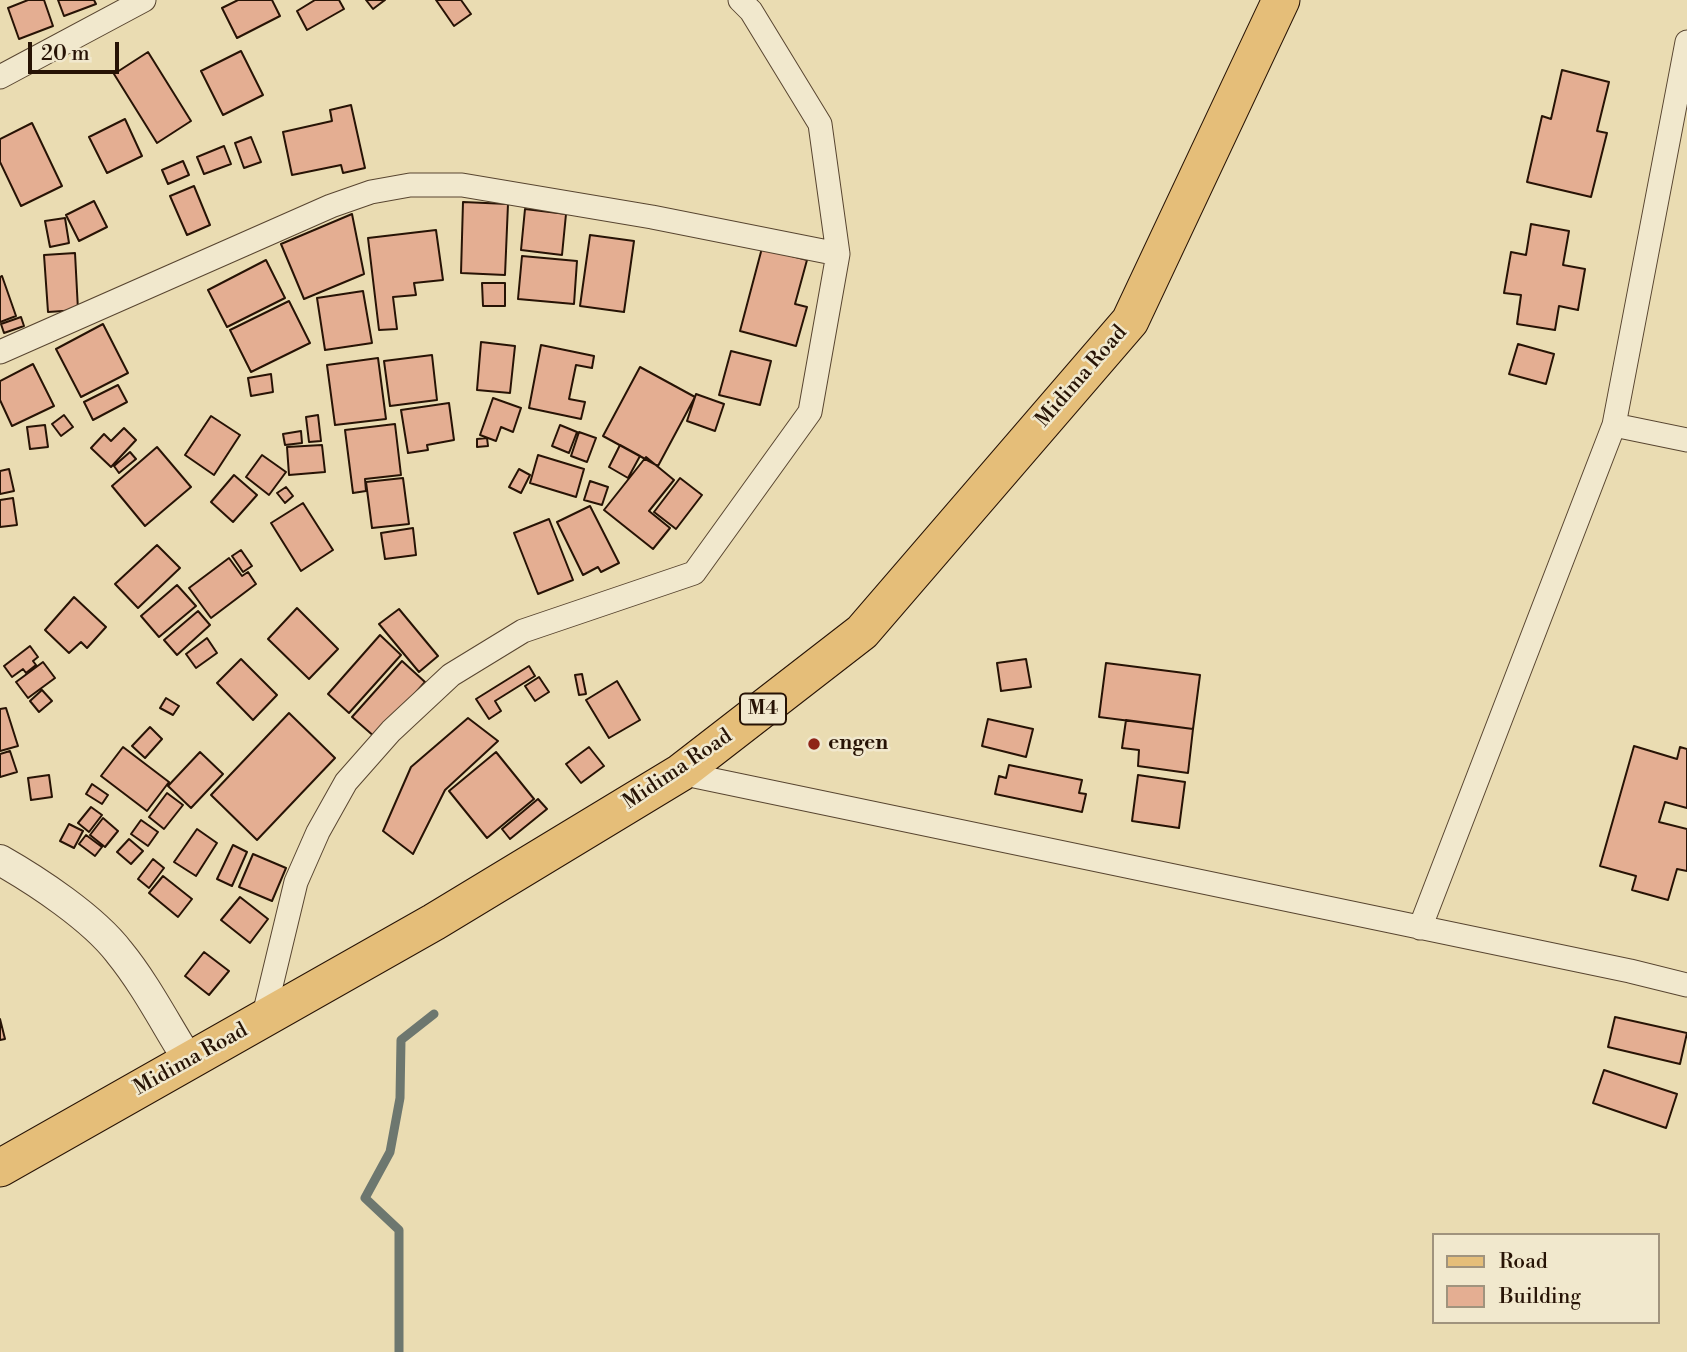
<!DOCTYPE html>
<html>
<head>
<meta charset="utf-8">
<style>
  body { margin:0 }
  #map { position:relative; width:1687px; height:1352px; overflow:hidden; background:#eadcb2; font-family:"Libre Bodoni",serif }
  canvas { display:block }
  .legend { position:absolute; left:1432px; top:1233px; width:228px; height:91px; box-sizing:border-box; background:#f1e8cd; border:2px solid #a0937d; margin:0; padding:9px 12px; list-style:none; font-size:21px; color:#271305 }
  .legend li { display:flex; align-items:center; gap:14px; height:35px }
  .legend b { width:35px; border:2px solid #a0937d }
  .scale { position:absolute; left:28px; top:42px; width:91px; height:32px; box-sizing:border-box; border:4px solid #271305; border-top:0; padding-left:9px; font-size:21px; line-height:24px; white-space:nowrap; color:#271305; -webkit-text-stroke:5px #f1e8cd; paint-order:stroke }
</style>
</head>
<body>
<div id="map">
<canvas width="1687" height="1352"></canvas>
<ul class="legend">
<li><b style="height:9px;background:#e5be79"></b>Road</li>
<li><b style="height:19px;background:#e4ae92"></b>Building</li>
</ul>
<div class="scale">20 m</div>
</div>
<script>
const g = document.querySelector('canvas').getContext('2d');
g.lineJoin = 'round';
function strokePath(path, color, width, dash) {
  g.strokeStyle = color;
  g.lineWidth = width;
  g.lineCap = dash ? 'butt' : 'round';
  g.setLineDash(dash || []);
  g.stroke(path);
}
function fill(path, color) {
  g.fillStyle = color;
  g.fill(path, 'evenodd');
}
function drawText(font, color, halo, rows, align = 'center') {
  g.font = font + ' "Libre Bodoni",serif';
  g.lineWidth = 5;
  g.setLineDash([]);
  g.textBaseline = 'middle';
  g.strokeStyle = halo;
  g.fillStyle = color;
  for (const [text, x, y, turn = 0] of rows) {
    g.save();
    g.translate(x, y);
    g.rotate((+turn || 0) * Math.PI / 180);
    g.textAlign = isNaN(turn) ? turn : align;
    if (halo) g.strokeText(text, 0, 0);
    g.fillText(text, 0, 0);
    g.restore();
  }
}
const stream = new Path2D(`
  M 399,1352 L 399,1230 L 365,1198 L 390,1152 L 400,1098 L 401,1040 L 434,1014`);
const building = new Path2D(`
  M 28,0 L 44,0 L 53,26 L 19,39 L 8,8 Z
  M 58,0 L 94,0 L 96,4 L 64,16 Z
  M 238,0 L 272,0 L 280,16 L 237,38 L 222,8 Z
  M 315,0 L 339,0 L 344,9 L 307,30 L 297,11 Z
  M 366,0 L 385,0 L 373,9 Z
  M 436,0 L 461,0 L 471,14 L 454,26 Z
  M 241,51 L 263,95 L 223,115 L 201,71 Z
  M 148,52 L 191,121 L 157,143 L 114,74 Z
  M 1562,70 L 1609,82 L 1597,131 L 1607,133 L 1591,197 L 1527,182 L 1542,116 L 1551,119 Z
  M 351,105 L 365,168 L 343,173 L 341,165 L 292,175 L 283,132 L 332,121 L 330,110 Z
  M 125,119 L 142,156 L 107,173 L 89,137 Z
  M 32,123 L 62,186 L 21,206 L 0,162 L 0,139 Z
  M 251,137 L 261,162 L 244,168 L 235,143 Z
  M 224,146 L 231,164 L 204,174 L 197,157 Z
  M 183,161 L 189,175 L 168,184 L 162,170 Z
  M 194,186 L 210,225 L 187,235 L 170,196 Z
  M 94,201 L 107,227 L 79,241 L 66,215 Z
  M 463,202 L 508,204 L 505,275 L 461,273 Z
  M 525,209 L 566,214 L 562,255 L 521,250 Z
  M 352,214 L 364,274 L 304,299 L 281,244 Z
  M 65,218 L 69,243 L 50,247 L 45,221 Z
  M 1531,224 L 1569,231 L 1563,265 L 1585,269 L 1578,310 L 1559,306 L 1555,330 L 1517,324 L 1521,295 L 1504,293 L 1511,252 L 1526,255 Z
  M 436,230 L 443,280 L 414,283 L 416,295 L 393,297 L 397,329 L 379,330 L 368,238 Z
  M 590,235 L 634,241 L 624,312 L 580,306 Z
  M 762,248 L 807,260 L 795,304 L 807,307 L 796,346 L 740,331 Z
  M 75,253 L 78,310 L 48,312 L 44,255 Z
  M 522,256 L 577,261 L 574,304 L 518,299 Z
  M 266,260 L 285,298 L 227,327 L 208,290 Z
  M 2,276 L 16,316 L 0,322 L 0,277 Z
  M 482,283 L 505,283 L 505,306 L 483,306 Z
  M 363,291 L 372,343 L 325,350 L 317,298 Z
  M 289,301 L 310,343 L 251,372 L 230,330 Z
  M 21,317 L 24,326 L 4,333 L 1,324 Z
  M 103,324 L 128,373 L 81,397 L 56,349 Z
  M 481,342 L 515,346 L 510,393 L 477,390 Z
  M 1518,344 L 1554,354 L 1546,384 L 1509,374 Z
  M 541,345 L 594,356 L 592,368 L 576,365 L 569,399 L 585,402 L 581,419 L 529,408 Z
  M 731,351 L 771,361 L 760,405 L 719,395 Z
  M 432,355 L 437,400 L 390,406 L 384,361 Z
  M 378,358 L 386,419 L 335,425 L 327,365 Z
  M 33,364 L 54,406 L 12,426 L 0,400 L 0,381 Z
  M 640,367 L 695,397 L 658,466 L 603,436 Z
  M 271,374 L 273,392 L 251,396 L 248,378 Z
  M 118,385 L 127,402 L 93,420 L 84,402 Z
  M 696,394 L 724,404 L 715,431 L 687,421 Z
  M 493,398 L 521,408 L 513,432 L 501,427 L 496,441 L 480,435 Z
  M 449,403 L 454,440 L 427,445 L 428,450 L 408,453 L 401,410 Z
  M 64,415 L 73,427 L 61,436 L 52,424 Z
  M 318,415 L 321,441 L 309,442 L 306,417 Z
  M 211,416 L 240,435 L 214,475 L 185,455 Z
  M 395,424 L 401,475 L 365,479 L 366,491 L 353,493 L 345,430 Z
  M 45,425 L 48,447 L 30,449 L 27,427 Z
  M 560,425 L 577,432 L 569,453 L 552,446 Z
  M 124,428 L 136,440 L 111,467 L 91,448 L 104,434 L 111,441 Z
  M 301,431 L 302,443 L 285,445 L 283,434 Z
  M 579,432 L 596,438 L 587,462 L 571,456 Z
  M 487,438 L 488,446 L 477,447 L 477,439 Z
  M 322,445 L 325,472 L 289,475 L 287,447 Z
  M 620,445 L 640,456 L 628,478 L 609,467 Z
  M 157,447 L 191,487 L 145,526 L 112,486 Z
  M 130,452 L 136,459 L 119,473 L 114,466 Z
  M 262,455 L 286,472 L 269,495 L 246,477 Z
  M 538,455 L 584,469 L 576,497 L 530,483 Z
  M 646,457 L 674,480 L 649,511 L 670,528 L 653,549 L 604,510 Z
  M 9,469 L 14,491 L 0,494 L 0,471 Z
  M 519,469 L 530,475 L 521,493 L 509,487 Z
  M 234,475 L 257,495 L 233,522 L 211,502 Z
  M 403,478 L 409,524 L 372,528 L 366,482 Z
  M 680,478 L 702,495 L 676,529 L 654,512 Z
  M 590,481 L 608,487 L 602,505 L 584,500 Z
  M 286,487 L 293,496 L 285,503 L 277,493 Z
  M 13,498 L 17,525 L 0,527 L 0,500 Z
  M 303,503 L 333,550 L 301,571 L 271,523 Z
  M 590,506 L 619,563 L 601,572 L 598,567 L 583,575 L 557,522 Z
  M 549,519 L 573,580 L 538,594 L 514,533 Z
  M 413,528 L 416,555 L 385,559 L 381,533 Z
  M 157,545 L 180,568 L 138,608 L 115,584 Z
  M 241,550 L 252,566 L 243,572 L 232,556 Z
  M 229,558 L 242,576 L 248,572 L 256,584 L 211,618 L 189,588 Z
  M 177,585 L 196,606 L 159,637 L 141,616 Z
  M 74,597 L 106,627 L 87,648 L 81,642 L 69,653 L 45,630 Z
  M 297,608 L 338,649 L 309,679 L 268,639 Z
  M 399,609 L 438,656 L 419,672 L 379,624 Z
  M 198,611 L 210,625 L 177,655 L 164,640 Z
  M 380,635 L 401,655 L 349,713 L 328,694 Z
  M 207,638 L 217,653 L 196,668 L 186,654 Z
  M 30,646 L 38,657 L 33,661 L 36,665 L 26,673 L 23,669 L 12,677 L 4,666 Z
  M 241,659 L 277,695 L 253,720 L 217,683 Z
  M 1026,659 L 1031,687 L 1001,691 L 997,663 Z
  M 402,661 L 425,682 L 376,738 L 352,717 Z
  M 43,662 L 55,678 L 28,698 L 16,682 Z
  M 1106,663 L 1200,675 L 1193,729 L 1099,717 Z
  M 529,666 L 535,676 L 495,701 L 501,711 L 489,719 L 476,699 Z
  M 582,674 L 586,694 L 579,695 L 575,675 Z
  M 539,677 L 549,692 L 535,701 L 525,686 Z
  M 617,681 L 640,720 L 609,738 L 586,700 Z
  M 42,690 L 52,701 L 39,712 L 30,701 Z
  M 166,698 L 179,706 L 173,715 L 160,708 Z
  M 6,708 L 18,746 L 0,751 L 0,709 Z
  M 289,713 L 335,758 L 257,840 L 211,795 Z
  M 468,718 L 498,741 L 445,790 L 413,854 L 383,831 L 411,767 Z
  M 988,719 L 1033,729 L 1026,757 L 982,746 Z
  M 1126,720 L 1193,729 L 1188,773 L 1138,766 L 1139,750 L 1122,748 Z
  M 150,727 L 162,739 L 145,758 L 132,746 Z
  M 1634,746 L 1677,759 L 1680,747 L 1687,749 L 1687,808 L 1665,802 L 1659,822 L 1687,829 L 1687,871 L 1677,869 L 1668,900 L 1632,890 L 1636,876 L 1600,866 Z
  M 123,747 L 169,782 L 147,811 L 101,776 Z
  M 589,747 L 604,766 L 581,783 L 566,764 Z
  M 10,751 L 17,772 L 0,777 L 0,754 Z
  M 200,752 L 223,774 L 191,808 L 168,786 Z
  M 496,752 L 534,799 L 487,838 L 449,791 Z
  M 1009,765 L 1082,780 L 1079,793 L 1086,794 L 1082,812 L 995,794 L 999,776 L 1006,778 Z
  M 49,775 L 52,797 L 31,800 L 28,778 Z
  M 1138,775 L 1185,782 L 1179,828 L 1132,821 Z
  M 92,784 L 108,795 L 102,804 L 86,794 Z
  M 167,793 L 183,805 L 164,829 L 149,817 Z
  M 538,799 L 547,809 L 510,839 L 502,829 Z
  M 91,807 L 102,815 L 89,832 L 78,823 Z
  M 103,818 L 118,831 L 105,847 L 90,835 Z
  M 141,820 L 158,832 L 148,846 L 131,834 Z
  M 69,824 L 83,831 L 74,848 L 60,841 Z
  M 197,829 L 217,843 L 196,876 L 174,862 Z
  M 86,835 L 102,847 L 95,856 L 79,844 Z
  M 129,839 L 143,851 L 131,864 L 117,852 Z
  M 233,845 L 247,852 L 232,886 L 217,879 Z
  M 253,854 L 286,868 L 272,901 L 239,887 Z
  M 153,859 L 164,868 L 149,888 L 138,879 Z
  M 163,876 L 192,899 L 178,917 L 149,893 Z
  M 240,897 L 268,919 L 250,943 L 221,920 Z
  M 204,952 L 229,971 L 209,995 L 185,976 Z
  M 1615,1017 L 1687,1033 L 1680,1064 L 1608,1047 Z
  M 0,1019 L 5,1039 L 0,1040 Z
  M 1604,1070 L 1677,1094 L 1666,1128 L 1593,1103 Z`);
const minor = new Path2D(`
  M 0,77 L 144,0
  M 0,352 L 331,206 L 371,192 L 410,185 L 462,185 L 652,217 L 838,254
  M 1614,425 L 1687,42
  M 680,773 L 1630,971 L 1687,985
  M 1420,928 L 1614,425 L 1687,440
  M 263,1019 L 296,882 L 318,832 L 346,782 L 391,731 L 451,675 L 523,631 L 694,573 L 810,412 L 838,254 L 820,124 L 751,11 L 740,0`);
const tertiary = new Path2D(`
  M 0,860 C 37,881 93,918 119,952 C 146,985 166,1025 189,1061`);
const primary = new Path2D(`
  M 0,1168 L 434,922 L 680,773 L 862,632 L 1130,321 L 1281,0`);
const markers = [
  [814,744,7,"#8f2418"]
];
const shields = [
  [763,709,46]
];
const shieldNames = [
  ["M4",763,709]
];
const streetNames = [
  ["Midima Road",1082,377,-49],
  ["Midima Road",678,770,-34],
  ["Midima Road",191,1060,-29]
];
const poiNames = [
  ["engen",828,744]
];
strokePath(stream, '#6d776f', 9);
fill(building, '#e4ae92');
strokePath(building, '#271305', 2);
strokePath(minor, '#584530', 25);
strokePath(tertiary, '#584530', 32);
strokePath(primary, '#271305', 39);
strokePath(minor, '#f1e8cd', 23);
strokePath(tertiary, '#f1e8cd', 30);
strokePath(primary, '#e5be79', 37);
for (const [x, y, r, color] of markers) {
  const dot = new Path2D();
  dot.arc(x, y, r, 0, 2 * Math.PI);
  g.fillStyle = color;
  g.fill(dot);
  strokePath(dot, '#f1e8cd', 2.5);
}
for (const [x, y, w] of shields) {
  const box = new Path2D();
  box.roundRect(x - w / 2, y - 15.5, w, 31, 5);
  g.fillStyle = '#f1e8cd';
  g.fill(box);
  strokePath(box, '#271305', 2);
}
drawText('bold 19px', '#271305', null, shieldNames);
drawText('21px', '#271305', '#f1e8cd', streetNames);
drawText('bold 21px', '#271305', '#f1e8cd', poiNames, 'left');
</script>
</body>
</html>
